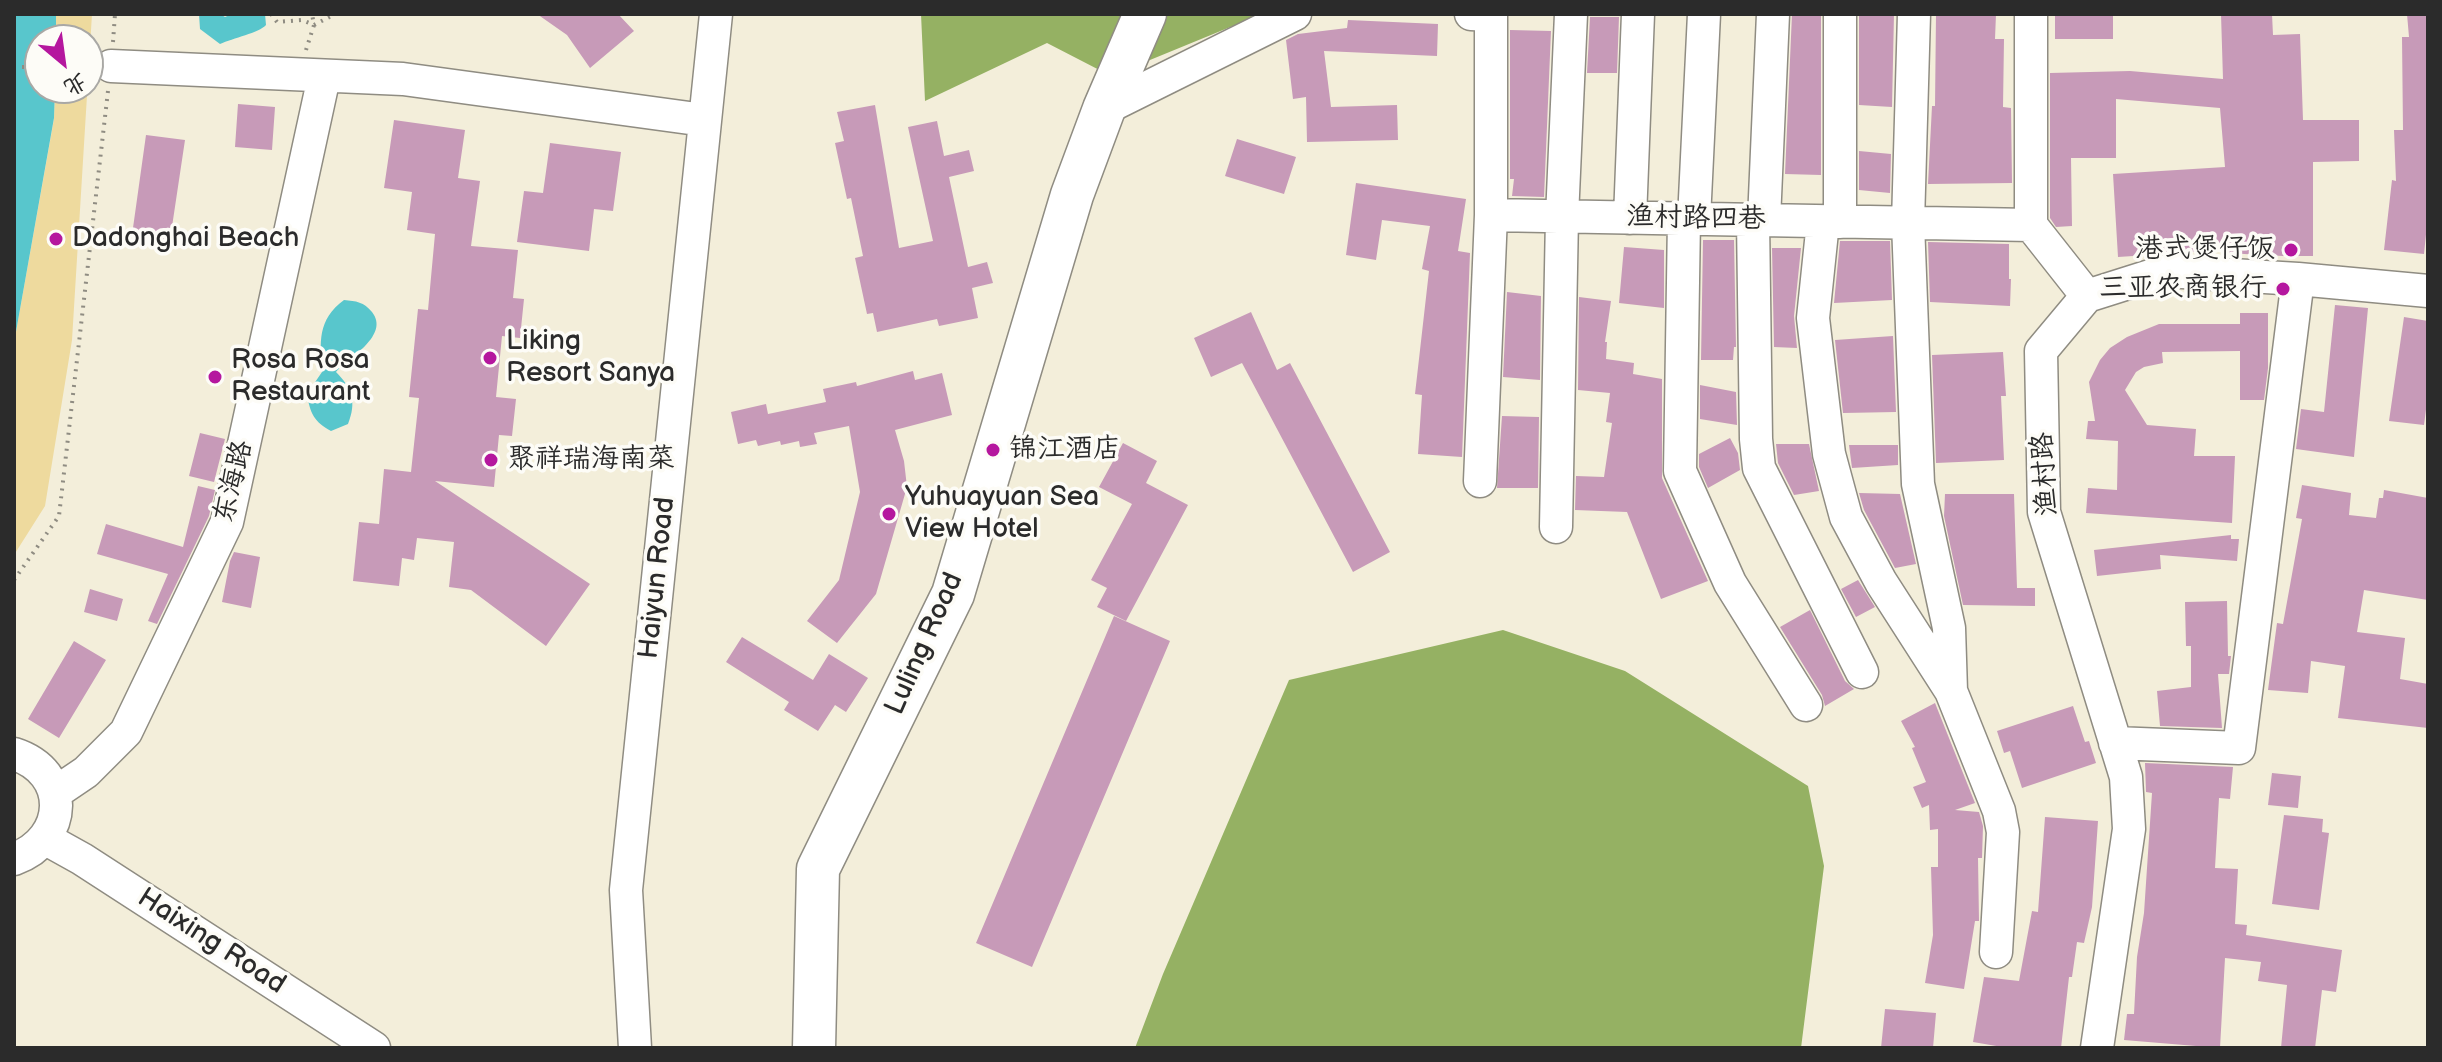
<!DOCTYPE html>
<html>
<head>
<meta charset="utf-8">
<style>
  body { margin:0 }
  #map { position:relative; width:2442px; height:1062px; overflow:hidden; background:#f3eeda; font-family:"Balsamiq Sans","LXGW WenKai TC",sans-serif }
  canvas { display:block }
  .frame { position:absolute; inset:0; border:16px solid #2b2b2b; pointer-events:none }
  .north { position:absolute; left:24px; top:24px; width:80px; height:80px; box-sizing:border-box; background:#fdfcf7; border:2px solid #a9a8a5; border-radius:50%; rotate:151deg; font-size:22px; font-weight:700; line-height:32px; text-align:center; color:#2b2b2b }
  .north::after { content:''; display:block; margin:auto; width:28px; height:36px; background:#b5179e; clip-path:polygon(50% 0,100% 100%,50% 72%,0 100%) }
</style>
</head>
<body>
<div id="map">
<canvas width="2442" height="1062"></canvas>
<div class="frame"></div>
<div class="north">北</div>
</div>
<script>
const g = document.querySelector('canvas').getContext('2d');
g.lineJoin = 'round';
function fill(path, color) {
  g.fillStyle = color;
  g.fill(path, 'evenodd');
}
function strokePath(path, color, width, dash) {
  g.strokeStyle = color;
  g.lineWidth = width;
  g.lineCap = dash ? 'butt' : 'round';
  g.setLineDash(dash || []);
  g.stroke(path);
}
function drawText(font, color, halo, rows, align = 'center') {
  g.font = font + ' "Balsamiq Sans","LXGW WenKai TC",sans-serif';
  g.lineWidth = 7;
  g.setLineDash([]);
  g.textBaseline = 'middle';
  g.strokeStyle = halo;
  g.fillStyle = color;
  for (const [text, x, y, turn = 0] of rows) {
    g.save();
    g.translate(x, y);
    g.rotate((+turn || 0) * Math.PI / 180);
    g.textAlign = isNaN(turn) ? turn : align;
    if (halo) g.strokeText(text, 0, 0);
    g.fillText(text, 0, 0);
    g.restore();
  }
}
const forest = new Path2D(`
  M 921,14 L 1262,14 L 1111,76 L 1047,43 L 925,101 Z
  M 1503,630 L 1625,671 L 1808,786 L 1824,866 L 1801,1048 L 1135,1048 L 1163,974 L 1289,680 Z`);
const sand = new Path2D(`
  M 56,14 L 92,14 L 72,340 L 45,506 L 14,555 L 14,343 L 54,119 L 55,88 L 88,88 L 88,40 L 56,40 Z`);
const water = new Path2D(`
  M 14,14 L 56,14 L 56,40 L 40,40 L 40,88 L 55,88 L 54,118 L 14,343 Z
  M 199,14 L 220,14 L 225,17 L 232,14 L 265,14 L 266,25 C 259,33 233,38 220,44 L 200,29 Z
  M 344,300 C 356,301 364,302 372,312 C 390,335 350,357 336,372 C 352,388 357,402 348,424 L 331,431 C 314,422 310,413 307,394 L 322,372 C 320,342 317,320 344,300 Z`);
const building = new Path2D(`
  M 537,14 L 618,14 L 634,31 L 590,68 L 567,35 Z
  M 1792,14 L 1821,14 L 1821,175 L 1785,174 Z
  M 1859,14 L 1894,14 L 1892,107 L 1859,105 Z
  M 1936,14 L 1996,14 L 1995,39 L 2004,39 L 2003,107 L 2011,108 L 2012,183 L 1928,184 L 1932,106 L 1935,106 Z
  M 2055,14 L 2113,14 L 2113,39 L 2055,39 Z
  M 2221,14 L 2272,14 L 2273,35 L 2300,34 L 2303,120 L 2359,120 L 2359,161 L 2313,162 L 2313,256 L 2283,256 L 2225,253 L 2225,250 L 2118,257 L 2113,174 L 2225,167 L 2220,108 L 2116,99 L 2116,158 L 2071,158 L 2072,226 L 2056,227 L 2050,218 L 2050,73 L 2130,71 L 2223,79 Z
  M 2407,14 L 2428,14 L 2428,215 L 2424,254 L 2384,250 L 2392,180 L 2396,181 L 2394,130 L 2403,130 L 2402,37 L 2409,37 Z
  M 1590,17 L 1619,17 L 1617,73 L 1587,73 Z
  M 1348,20 L 1438,24 L 1437,56 L 1324,51 L 1331,107 L 1397,105 L 1398,140 L 1307,142 L 1306,97 L 1293,99 L 1286,40 L 1298,34 L 1347,28 Z
  M 1510,30 L 1551,31 L 1544,197 L 1512,196 L 1514,179 L 1510,179 Z
  M 238,104 L 275,107 L 272,150 L 235,147 Z
  M 875,105 L 899,248 L 933,241 L 908,127 L 937,121 L 944,156 L 969,150 L 974,171 L 949,177 L 968,267 L 987,262 L 993,283 L 972,288 L 978,318 L 939,326 L 937,319 L 877,332 L 873,313 L 867,314 L 855,258 L 863,256 L 851,198 L 847,199 L 835,143 L 844,141 L 837,112 Z
  M 394,120 L 465,130 L 458,178 L 480,181 L 471,246 L 518,250 L 513,298 L 524,299 L 520,338 L 502,336 L 496,397 L 516,399 L 512,436 L 499,435 L 494,487 L 435,481 L 590,584 L 546,646 L 471,590 L 449,587 L 454,542 L 417,538 L 414,560 L 402,558 L 399,586 L 353,581 L 359,522 L 379,524 L 384,469 L 411,472 L 419,398 L 409,397 L 418,309 L 428,310 L 435,234 L 407,230 L 412,192 L 384,188 Z
  M 146,135 L 185,140 L 170,240 L 132,235 Z
  M 1237,139 L 1296,157 L 1284,194 L 1225,176 Z
  M 550,143 L 621,152 L 613,211 L 594,209 L 589,251 L 517,242 L 524,191 L 543,193 Z
  M 1859,151 L 1891,154 L 1890,193 L 1859,190 Z
  M 1356,183 L 1466,199 L 1458,251 L 1470,253 L 1462,457 L 1418,454 L 1422,395 L 1415,394 L 1429,271 L 1422,269 L 1430,226 L 1382,220 L 1376,260 L 1346,255 Z
  M 1703,240 L 1734,240 L 1736,347 L 1734,347 L 1733,360 L 1701,360 Z
  M 1840,241 L 1890,241 L 1892,300 L 1834,303 Z
  M 1928,242 L 2009,244 L 2009,279 L 2011,279 L 2010,306 L 1930,302 Z
  M 1624,247 L 1664,250 L 1664,308 L 1619,303 Z
  M 1772,248 L 1801,248 L 1794,316 L 1797,348 L 1774,347 Z
  M 1507,292 L 1541,296 L 1540,380 L 1503,377 Z
  M 1579,297 L 1611,301 L 1605,342 L 1607,342 L 1606,359 L 1634,363 L 1633,374 L 1662,379 L 1662,478 L 1708,581 L 1661,599 L 1627,512 L 1575,510 L 1576,476 L 1604,477 L 1612,423 L 1606,422 L 1610,393 L 1578,390 Z
  M 2335,305 L 2368,308 L 2354,457 L 2296,449 L 2301,409 L 2324,412 Z
  M 1251,312 L 1277,370 L 1290,363 L 1390,552 L 1353,572 L 1242,363 L 1211,377 L 1194,338 Z
  M 2240,313 L 2268,313 L 2268,368 L 2264,400 L 2240,400 L 2240,351 L 2162,352 L 2163,363 L 2144,367 L 2136,372 L 2125,390 L 2147,425 L 2196,429 L 2194,456 L 2235,456 L 2232,523 L 2086,513 L 2088,488 L 2117,490 L 2118,441 L 2086,439 L 2088,421 L 2095,421 L 2089,382 L 2100,360 L 2110,348 L 2127,337 L 2159,324 L 2240,324 Z
  M 2404,317 L 2428,321 L 2428,394 L 2424,425 L 2389,421 Z
  M 1893,336 L 1896,412 L 1843,413 L 1835,340 Z
  M 2003,352 L 2006,396 L 2001,396 L 2004,460 L 1936,463 L 1932,355 Z
  M 913,371 L 915,380 L 942,373 L 952,415 L 895,430 L 904,461 L 907,487 L 876,594 L 837,643 L 807,621 L 839,580 L 860,492 L 849,426 L 814,433 L 817,444 L 800,447 L 799,441 L 781,445 L 780,441 L 758,446 L 756,440 L 738,444 L 731,412 L 766,404 L 768,414 L 826,402 L 823,389 L 856,382 L 857,386 Z
  M 1700,385 L 1736,392 L 1737,425 L 1700,419 Z
  M 1502,416 L 1539,417 L 1538,488 L 1497,488 Z
  M 200,433 L 225,439 L 214,482 L 189,476 Z
  M 1730,438 L 1738,453 L 1740,470 L 1708,488 L 1699,467 L 1699,454 Z
  M 1123,443 L 1157,461 L 1146,483 L 1188,505 L 1126,621 L 1097,607 L 1107,588 L 1091,580 L 1132,504 L 1099,487 Z
  M 1776,444 L 1809,444 L 1819,491 L 1794,495 L 1778,463 Z
  M 1849,445 L 1898,445 L 1898,465 L 1852,468 Z
  M 2302,485 L 2351,493 L 2349,515 L 2376,518 L 2379,498 L 2383,498 L 2384,490 L 2428,498 L 2428,600 L 2364,590 L 2357,632 L 2405,638 L 2400,679 L 2428,684 L 2428,728 L 2338,718 L 2345,666 L 2311,661 L 2308,693 L 2268,690 L 2277,623 L 2283,624 L 2302,519 L 2296,518 Z
  M 198,486 L 215,490 L 209,516 L 157,624 L 148,621 L 168,574 L 97,554 L 106,524 L 183,547 Z
  M 1859,493 L 1900,494 L 1916,564 L 1895,568 L 1864,510 Z
  M 1945,494 L 2014,494 L 2017,588 L 2035,588 L 2035,606 L 1963,605 L 1944,516 Z
  M 2231,535 L 2231,539 L 2239,539 L 2237,561 L 2160,555 L 2161,569 L 2097,576 L 2094,550 Z
  M 234,552 L 260,557 L 251,608 L 222,602 L 230,561 Z
  M 1858,580 L 1875,607 L 1856,617 L 1841,589 Z
  M 90,589 L 123,599 L 117,621 L 84,612 Z
  M 2227,601 L 2228,656 L 2231,656 L 2229,674 L 2218,674 L 2222,728 L 2160,726 L 2157,691 L 2191,687 L 2191,646 L 2186,646 L 2185,602 Z
  M 1810,610 L 1845,681 L 1854,689 L 1825,706 L 1822,695 L 1780,627 Z
  M 1114,616 L 1170,641 L 1032,967 L 976,943 Z
  M 742,637 L 813,680 L 829,654 L 868,678 L 846,712 L 835,705 L 818,731 L 784,710 L 789,702 L 726,662 Z
  M 74,641 L 106,660 L 59,738 L 28,719 Z
  M 1935,703 L 1975,803 L 1955,810 L 1979,812 L 1983,826 L 1982,858 L 1978,858 L 1979,921 L 1975,921 L 1964,989 L 1925,983 L 1933,935 L 1931,867 L 1938,867 L 1938,829 L 1930,830 L 1929,805 L 1922,808 L 1913,787 L 1926,782 L 1912,748 L 1915,747 L 1901,721 Z
  M 2073,706 L 2085,742 L 2089,741 L 2096,763 L 2022,788 L 2010,751 L 2004,753 L 1997,731 Z
  M 2145,763 L 2233,767 L 2230,799 L 2219,798 L 2215,868 L 2238,869 L 2235,924 L 2247,925 L 2246,935 L 2342,950 L 2336,992 L 2322,990 L 2315,1048 L 2281,1048 L 2287,985 L 2258,981 L 2261,962 L 2225,958 L 2220,1048 L 2124,1040 L 2127,1014 L 2134,1014 L 2137,957 L 2144,913 L 2152,793 L 2146,792 Z
  M 2272,773 L 2301,776 L 2298,808 L 2268,805 Z
  M 2284,815 L 2323,819 L 2322,832 L 2329,833 L 2319,910 L 2272,904 Z
  M 2045,817 L 2098,821 L 2092,907 L 2084,943 L 2077,942 L 2072,977 L 2069,977 L 2061,1048 L 2008,1048 L 1973,1042 L 1984,977 L 2019,981 L 2032,911 L 2038,912 Z
  M 1885,1009 L 1936,1013 L 1933,1048 L 1881,1048 Z`);
const path = new Path2D(`
  M 271,14 L 277,22 L 302,20 L 314,25 L 335,14
  M 113,42 L 115,14
  M 306,50 L 314,25 L 312,14
  M 14,67 L 40,67
  M 14,580 L 59,516 L 108,91`);
const minor = new Path2D(`
  M 1471,14 L 1491,15 L 1491,215 L 2031,225 L 2087,296
  M 1840,14 L 1840,222
  M 1914,14 L 1908,223 L 1918,484 L 1949,628 L 1951,691
  M 111,66 L 403,79 L 704,120
  M 1104,109 L 1295,14
  M 1630,218 L 1638,14
  M 1684,219 L 1680,471 L 1730,583 L 1806,705
  M 1694,219 L 1704,14
  M 1753,220 L 1756,439 L 1759,468 L 1862,672
  M 1764,220 L 1773,14
  M 1823,222 L 1813,318 L 1829,454 L 1846,517 L 1881,582 L 1951,691 L 1999,811 L 2003,832 L 1996,952
  M 2031,225 L 2031,14
  M 1480,481 L 1491,215
  M 1556,527 L 1562,217 L 1571,14
  M 2115,743 L 2239,748 L 2298,279
  M 14,754 C 71,772 69,839 14,859
  M 55,793 L 86,772 L 126,732 L 227,522 L 324,77
  M 46,839 L 82,859 L 374,1048
  M 635,1048 L 626,890 L 716,14
  M 2097,1048 L 2129,829 L 2126,777 L 2044,512 L 2041,351 L 2087,296 L 2166,271 L 2298,279 L 2428,291`);
const major = new Path2D(`
  M 814,1048 L 818,869 L 953,594 L 1072,195 L 1104,109 L 1145,14`);
const markers = [
  [56,239,8,"#b5179e"],
  [2291,250,8,"#b5179e"],
  [2283,289,8,"#b5179e"],
  [490,358,8,"#b5179e"],
  [215,377,8,"#b5179e"],
  [993,450,8,"#b5179e"],
  [491,460,8,"#b5179e"],
  [889,514,8,"#b5179e"]
];
const streetNames = [
  ["渔村路四巷",1696,219,1],
  ["渔村路",2046,474,-94],
  ["东海路",234,482,-76],
  ["Haiyun Road",658,578,-84],
  ["Luling Road",925,644,-66],
  ["Haixing Road",211,942,33]
];
const poiNames = [
  ["Dadonghai Beach",72,239],
  ["港式煲仔饭",2275,250,"right"],
  ["三亚农商银行",2267,289,"right"],
  ["Liking",506,342],
  ["Resort Sanya",506,374],
  ["Rosa Rosa",231,361],
  ["Restaurant",231,393],
  ["锦江酒店",1009,450],
  ["聚祥瑞海南菜",507,460],
  ["Yuhuayuan Sea",905,498],
  ["View Hotel",905,530]
];
fill(forest, '#95b163');
fill(sand, '#eeda9e');
fill(water, '#58c6cc');
fill(building, '#c79ab8');
strokePath(minor, '#8f8c82', 35);
strokePath(major, '#8f8c82', 45);
strokePath(path, '#8f8c82', 4, [2, 6]);
strokePath(minor, '#fff', 32);
strokePath(major, '#fff', 42);
for (const [x, y, r, color] of markers) {
  const dot = new Path2D();
  dot.arc(x, y, r, 0, 2 * Math.PI);
  g.fillStyle = color;
  g.fill(dot);
  strokePath(dot, '#fdfcf7', 3);
}
drawText('28px', '#2b2b2b', '#fdfcf7', streetNames);
drawText('28px', '#2b2b2b', '#fdfcf7', poiNames, 'left');
</script>
</body>
</html>
